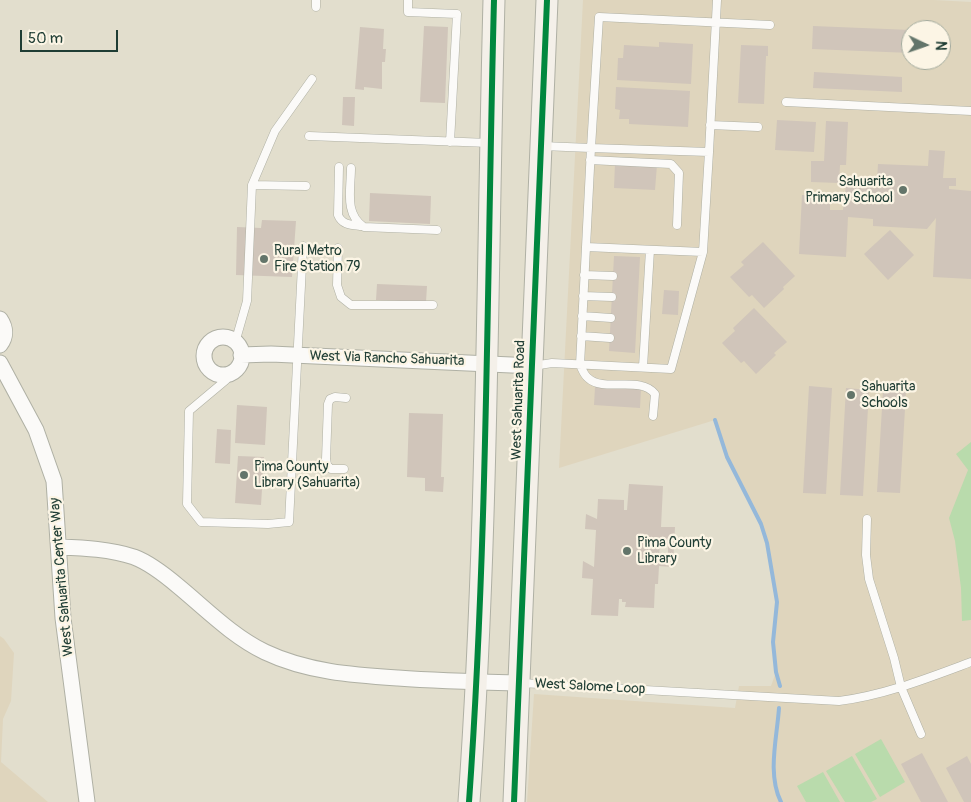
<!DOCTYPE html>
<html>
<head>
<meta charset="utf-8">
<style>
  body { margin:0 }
  #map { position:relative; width:971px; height:802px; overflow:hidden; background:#e2decd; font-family:Pangolin,sans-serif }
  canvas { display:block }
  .north { position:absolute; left:901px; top:20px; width:50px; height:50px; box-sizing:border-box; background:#fcf5e5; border:1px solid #a4ab9e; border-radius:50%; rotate:93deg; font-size:14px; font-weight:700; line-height:20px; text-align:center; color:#1f3d34 }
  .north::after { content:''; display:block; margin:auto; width:18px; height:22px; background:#63756a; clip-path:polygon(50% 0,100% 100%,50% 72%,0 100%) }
  .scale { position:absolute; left:20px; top:30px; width:98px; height:22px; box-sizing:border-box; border:2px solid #1f3d34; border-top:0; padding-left:6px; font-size:15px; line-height:18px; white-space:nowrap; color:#1f3d34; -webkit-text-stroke:4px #fcf5e5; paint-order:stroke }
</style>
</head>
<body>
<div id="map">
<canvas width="971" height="802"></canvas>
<div class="north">N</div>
<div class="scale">50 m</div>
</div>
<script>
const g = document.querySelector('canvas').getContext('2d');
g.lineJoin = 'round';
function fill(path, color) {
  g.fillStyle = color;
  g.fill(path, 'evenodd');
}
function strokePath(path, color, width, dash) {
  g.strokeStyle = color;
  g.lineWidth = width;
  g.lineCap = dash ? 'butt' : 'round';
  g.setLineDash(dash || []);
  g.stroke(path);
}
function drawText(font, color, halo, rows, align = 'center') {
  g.font = font + ' Pangolin,sans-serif';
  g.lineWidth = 4.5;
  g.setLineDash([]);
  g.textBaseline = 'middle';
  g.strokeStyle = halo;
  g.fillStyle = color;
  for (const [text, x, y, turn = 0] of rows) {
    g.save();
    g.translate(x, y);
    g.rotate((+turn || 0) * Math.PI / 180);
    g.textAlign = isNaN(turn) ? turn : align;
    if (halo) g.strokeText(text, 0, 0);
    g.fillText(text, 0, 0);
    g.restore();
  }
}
const built = new Path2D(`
  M 583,0 L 934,0 L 971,2 L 971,802 L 527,802 L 534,694 L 735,708 L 739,686 L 771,686 L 776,672 L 773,642 L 777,602 L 767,543 L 761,524 L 727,457 L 715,420 L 559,468 ZM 911,30 L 941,30 L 941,60 L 911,60 Z
  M 0,636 L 4,639 L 14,653 L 11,701 L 3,719 L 1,762 L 48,802 L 0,802 Z`);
const green = new Path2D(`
  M 971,442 L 971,620 L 962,621 L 961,588 L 955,541 L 949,518 L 968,470 L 956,454 Z
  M 881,739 L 905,782 L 880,797 L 855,754 Z
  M 852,756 L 877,799 L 871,802 L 845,802 L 826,771 Z
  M 823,772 L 840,802 L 806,802 L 797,786 Z`);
const stream = new Path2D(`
  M 715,420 L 727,457 L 761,524 L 767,543 L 777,602 L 773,642 L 776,672 L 780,686
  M 779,708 C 777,738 767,774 781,802`);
const building = new Path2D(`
  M 424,26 L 448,27 L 445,103 L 420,102 Z
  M 813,26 L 911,30 L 911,53 L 812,49 Z
  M 360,27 L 384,29 L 383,49 L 386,49 L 385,62 L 382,62 L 382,89 L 364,87 L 364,90 L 355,89 Z
  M 659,42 L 693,44 L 691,84 L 617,80 L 618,58 L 623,58 L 624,45 L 659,47 Z
  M 741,45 L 768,46 L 768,56 L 766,56 L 764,104 L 738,103 Z
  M 814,72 L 902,77 L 902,92 L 813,88 Z
  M 616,87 L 690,91 L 688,127 L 629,124 L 629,119 L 619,119 L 620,110 L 615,109 Z
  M 343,97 L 355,97 L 354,126 L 342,125 Z
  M 777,120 L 816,122 L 814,152 L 775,150 Z
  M 826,121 L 848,122 L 846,165 L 840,165 L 839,183 L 811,182 L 811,161 L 824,161 Z
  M 929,150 L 945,151 L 943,178 L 956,178 L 956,186 L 949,186 L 949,189 L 971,191 L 971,279 L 933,277 L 936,218 L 927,229 L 873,226 L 873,219 L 848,217 L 846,257 L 799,254 L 802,195 L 845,197 L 846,180 L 877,181 L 878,164 L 928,166 ZM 830,202 L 844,202 L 843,210 L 830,210 Z
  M 615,163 L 657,165 L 655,190 L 614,188 Z
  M 370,193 L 431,196 L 430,224 L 369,221 Z
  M 262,220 L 296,221 L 292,277 L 236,275 L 237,227 L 261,228 Z
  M 890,230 L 914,255 L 888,280 L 864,254 Z
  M 763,242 L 795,276 L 783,287 L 784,289 L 764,308 L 752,295 L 749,297 L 730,277 L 744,265 L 741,262 Z
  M 614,256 L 640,257 L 635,353 L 609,351 Z
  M 377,284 L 427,286 L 426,302 L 376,300 Z
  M 664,290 L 679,291 L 678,315 L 662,314 Z
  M 754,308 L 787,342 L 774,353 L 776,355 L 756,374 L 744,361 L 741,363 L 722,343 L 735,331 L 733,328 Z
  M 809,386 L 832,388 L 826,494 L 803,493 Z
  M 595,387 L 641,389 L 640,408 L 594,405 Z
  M 846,388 L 869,390 L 863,496 L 840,495 Z
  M 883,391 L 906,392 L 900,493 L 877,492 Z
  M 237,405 L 267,407 L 265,445 L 235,443 Z
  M 409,413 L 443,414 L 441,477 L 444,477 L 443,492 L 425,491 L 425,478 L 407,477 Z
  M 217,429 L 231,430 L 230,464 L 215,463 Z
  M 238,456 L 264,457 L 261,505 L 235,503 Z
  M 629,484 L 663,486 L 661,527 L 675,527 L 673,567 L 659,566 L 658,584 L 655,584 L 654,608 L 625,607 L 626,602 L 622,602 L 622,599 L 619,599 L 618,616 L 591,615 L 593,579 L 582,578 L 583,561 L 594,567 L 596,530 L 585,529 L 586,514 L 597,519 L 598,499 L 624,500 L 624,510 L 627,510 ZM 660,544 L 668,545 L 668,558 L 659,557 Z
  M 922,753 L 948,802 L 921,802 L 901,764 Z
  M 967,756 L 971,764 L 971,802 L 964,802 L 946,768 Z`);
const service = new Path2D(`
  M 408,0 L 408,12 L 457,14 L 450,142
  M 316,7 L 316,0
  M 786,102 L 971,111
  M 710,125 L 758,127
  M 309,136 L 489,143
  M 709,152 L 717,0
  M 590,160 L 671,164 L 679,173 L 677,225
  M 339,167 L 338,215 C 342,225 351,225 361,226
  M 351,168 C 351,189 344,214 364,227 L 437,230
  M 252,185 L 306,186
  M 586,247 L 580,365 C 582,369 584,375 588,378 C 604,393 640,375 655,394 L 653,416
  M 338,248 L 337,285 L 341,297 L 351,305 L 433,305
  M 703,252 L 709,152 L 591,148 L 599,17 L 770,25
  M 584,275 L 613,276
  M 583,296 L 612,297
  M 582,316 L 611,318
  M 581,336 L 610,338
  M 235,343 L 247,301 L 252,185 L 275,131 L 312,79
  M 533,366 L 552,363 L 671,369 L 703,252 L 586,247 L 591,148 L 542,146
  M 643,367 L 650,250
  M 224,375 L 226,380 L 189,411 L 187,504 L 201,522 L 268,524 L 289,522 L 303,246
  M 344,469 L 331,469 L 327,465 L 326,459 L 328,404 L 330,399 L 335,397 L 346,398
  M 867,519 L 866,555 L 869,579 L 894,658 L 901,687 L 921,734
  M 521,683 L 839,701 C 885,695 928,678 971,662`);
const minor = new Path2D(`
  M 0,319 C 6,328 6,337 0,345
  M204 356a19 19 0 1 1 38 0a19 19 0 1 1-38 0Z
  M 241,355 L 271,354 L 533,366
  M 0,363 L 36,430 L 54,481 L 63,618 L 87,802
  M 59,547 C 84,548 110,549 134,557 C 150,563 165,575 178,586 C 206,609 232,636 265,652 C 307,672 353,675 398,678 C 438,681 479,682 519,683`);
const secondary = new Path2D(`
  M 469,802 C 488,535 487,267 494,0
  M 514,802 L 547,0`);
const cycleway = new Path2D(`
  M 469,802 C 488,535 487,267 494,0
  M 514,802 L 547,0`);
const markers = [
  [903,190,5,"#63756a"],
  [264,259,5,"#63756a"],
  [851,395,5,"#63756a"],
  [244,475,5,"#63756a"],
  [627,551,5,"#63756a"]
];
const poiNames = [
  ["Sahuarita",893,182,"right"],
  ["Primary School",893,198,"right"],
  ["Rural Metro",274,251],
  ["Fire Station 79",274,267],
  ["Sahuarita",861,387],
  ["Schools",861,403],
  ["Pima County",254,467],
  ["Library (Sahuarita)",254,483],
  ["Pima County",637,543],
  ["Library",637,559]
];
const streetNames = [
  ["West Via Rancho Sahuarita",387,359,2],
  ["West Sahuarita Road",519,400,-88],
  ["West Sahuarita Center Way",62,577,-95],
  ["West Salome Loop",590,687,3]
];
fill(built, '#dfd5bd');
fill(green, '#b9dbac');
strokePath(stream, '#94b8da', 4);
fill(building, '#d0c5ba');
strokePath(service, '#afb0a4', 9);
strokePath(minor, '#afb0a4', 17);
strokePath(secondary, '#afb0a4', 23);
strokePath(service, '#fbfaf8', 8);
strokePath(minor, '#fbfaf8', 15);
strokePath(secondary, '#f4f0e9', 21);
strokePath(cycleway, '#00873e', 6);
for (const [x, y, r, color] of markers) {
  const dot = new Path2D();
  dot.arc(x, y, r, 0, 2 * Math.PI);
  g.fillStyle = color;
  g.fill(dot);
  strokePath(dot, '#fcf5e5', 2);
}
drawText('14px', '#1f3d34', '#fcf5e5', poiNames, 'left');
drawText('14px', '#1f3d34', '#fcf5e5', streetNames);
</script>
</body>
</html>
